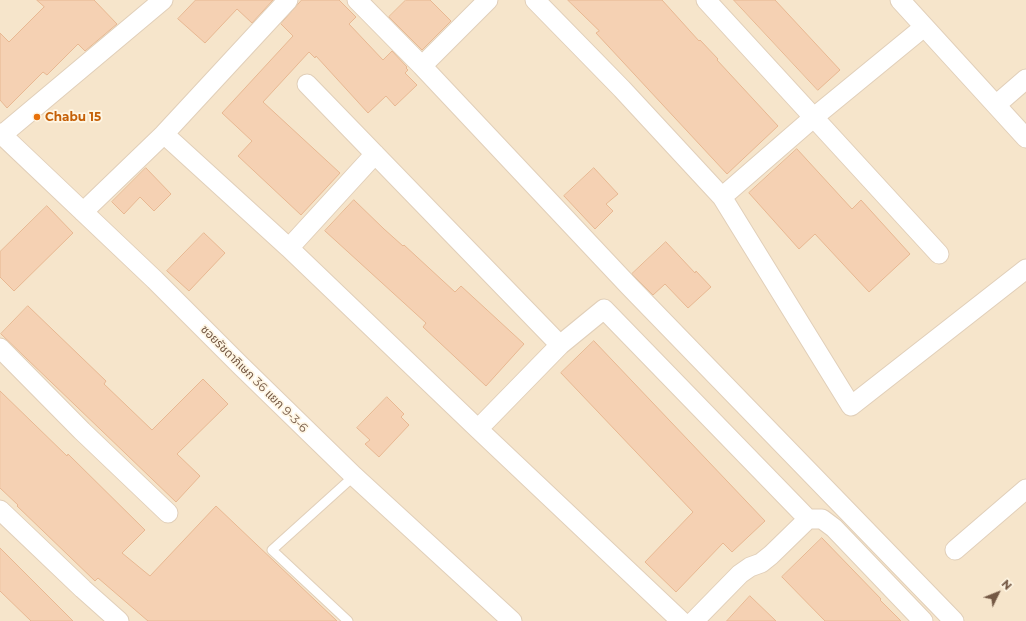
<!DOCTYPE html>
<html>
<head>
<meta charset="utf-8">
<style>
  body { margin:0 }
  #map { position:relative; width:1026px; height:621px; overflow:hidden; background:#fef3dc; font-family:Montserrat,sans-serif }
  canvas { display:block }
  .north { position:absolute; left:978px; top:573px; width:40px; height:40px; -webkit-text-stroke:3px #fff6e4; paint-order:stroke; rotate:47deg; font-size:11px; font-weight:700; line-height:16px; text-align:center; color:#745844 }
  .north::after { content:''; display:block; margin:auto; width:14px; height:18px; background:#745844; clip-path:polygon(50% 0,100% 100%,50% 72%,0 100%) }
</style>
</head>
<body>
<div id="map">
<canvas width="1026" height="621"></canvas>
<div class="north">N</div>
</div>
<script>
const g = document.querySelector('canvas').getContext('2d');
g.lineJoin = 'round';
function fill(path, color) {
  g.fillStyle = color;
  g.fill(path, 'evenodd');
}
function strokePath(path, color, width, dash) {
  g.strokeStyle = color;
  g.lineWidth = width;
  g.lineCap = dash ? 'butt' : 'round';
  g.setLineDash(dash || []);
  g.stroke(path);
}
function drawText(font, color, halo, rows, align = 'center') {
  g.font = font + ' Montserrat,"Noto Sans Thai",sans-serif';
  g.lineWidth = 3.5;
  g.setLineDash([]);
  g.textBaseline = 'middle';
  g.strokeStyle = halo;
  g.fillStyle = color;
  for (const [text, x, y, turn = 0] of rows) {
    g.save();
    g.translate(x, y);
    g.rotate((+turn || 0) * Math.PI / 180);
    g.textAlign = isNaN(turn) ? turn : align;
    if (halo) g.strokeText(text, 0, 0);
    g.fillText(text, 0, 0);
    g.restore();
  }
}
const residential = new Path2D(`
  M 0,0 L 1026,0 L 1026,621 L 0,621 Z`);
const building = new Path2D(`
  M 37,0 L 94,0 L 117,24 L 85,51 L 78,44 L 47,75 L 43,72 L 7,108 L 0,100 L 0,33 L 9,42 L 44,7 Z
  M 196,0 L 273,0 L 252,23 L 237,9 L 205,43 L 178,19 Z
  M 302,0 L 339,0 L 356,17 L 349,24 L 383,60 L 392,51 L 407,67 L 406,68 L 408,70 L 405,73 L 417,85 L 395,106 L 386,96 L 368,113 L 316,56 L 315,58 L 309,52 L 263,102 L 340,173 L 301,215 L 238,156 L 252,141 L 222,113 L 293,36 L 281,24 Z
  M 406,0 L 430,0 L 451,21 L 422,50 L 389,17 Z
  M 568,0 L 662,0 L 699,41 L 700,40 L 718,59 L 717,60 L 778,126 L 727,174 L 596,33 L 599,31 Z
  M 734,0 L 775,0 L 840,70 L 818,90 Z
  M 797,149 L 852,209 L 861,200 L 910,254 L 869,292 L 815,234 L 799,249 L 749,193 Z
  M 146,168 L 171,194 L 154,211 L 140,197 L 124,214 L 112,202 Z
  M 594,168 L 618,194 L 606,204 L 613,211 L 595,229 L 564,196 Z
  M 354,200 L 384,229 L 403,246 L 404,245 L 455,292 L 461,286 L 524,344 L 486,386 L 423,327 L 426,323 L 325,231 Z
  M 47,206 L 73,233 L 14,291 L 0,277 L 0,252 Z
  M 204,233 L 225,253 L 189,291 L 167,271 Z
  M 666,242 L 695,273 L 696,271 L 711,287 L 688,308 L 665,284 L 653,295 L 632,274 Z
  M 28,306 L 106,381 L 104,384 L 152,430 L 203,379 L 228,404 L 177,454 L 200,476 L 176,502 L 1,334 Z
  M 594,341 L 765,521 L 732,552 L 723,543 L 676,592 L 645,562 L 693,512 L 561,373 Z
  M 0,391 L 67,456 L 68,454 L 145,530 L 122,553 L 150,576 L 216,506 L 337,621 L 148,621 L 98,578 L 95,581 L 17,506 L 18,505 L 0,488 Z
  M 387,397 L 404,414 L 401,417 L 409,425 L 379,457 L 365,444 L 370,440 L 357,428 Z
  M 822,538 L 881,599 L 880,600 L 901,621 L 825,621 L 782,577 Z
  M 0,548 L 73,621 L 31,621 L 0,591 Z
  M 750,596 L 776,621 L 727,621 Z`);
const service = new Path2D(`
  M 348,621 L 272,550 L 354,476`);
const minor = new Path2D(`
  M 357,0 L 422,66 L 629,286 L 954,621
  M 535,0 L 622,89 L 722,197 L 851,406 L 1026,269
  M 706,0 L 939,254
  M 900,0 L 1026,138
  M 422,66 L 488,0
  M 307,84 L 560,345 L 478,429
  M 996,105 L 1026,79
  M 0,133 L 155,280 L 240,365 L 354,476 L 512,621
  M 164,134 L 289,248 L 478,429 L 681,621
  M 2,135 L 163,0
  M 722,197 L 813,118 L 924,27
  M 83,212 L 164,134 L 288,0
  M 289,248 L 375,154
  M 560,345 L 604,309 L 808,519 L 822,519 L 834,528 L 923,621
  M 0,348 L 82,431 L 168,513
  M 0,510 L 83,589 L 119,621
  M 955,550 L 1026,489
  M 694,621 L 740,574 L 750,567 L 761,563 L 771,555 L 808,519`);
const markers = [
  [37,117,4,"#e8710a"]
];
const foodNames = [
  ["Chabu 15",45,117]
];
const streetNames = [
  ["ซอยรัชดาภิเษก 36 แยก 9-3-6",254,379,45]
];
fill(residential, '#f6e5cb');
fill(building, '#f5d1b3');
strokePath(building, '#e8b892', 1);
strokePath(service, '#e1cfb9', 11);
strokePath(minor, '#e1cfb9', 21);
strokePath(service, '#fff', 9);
strokePath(minor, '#fff', 19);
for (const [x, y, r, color] of markers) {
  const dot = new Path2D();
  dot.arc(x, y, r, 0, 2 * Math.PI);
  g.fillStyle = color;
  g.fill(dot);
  strokePath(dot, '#fff6e4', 1.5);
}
drawText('bold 12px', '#c56008', '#fff6e4', foodNames, 'left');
drawText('12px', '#745844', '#fff6e4', streetNames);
</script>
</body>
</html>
